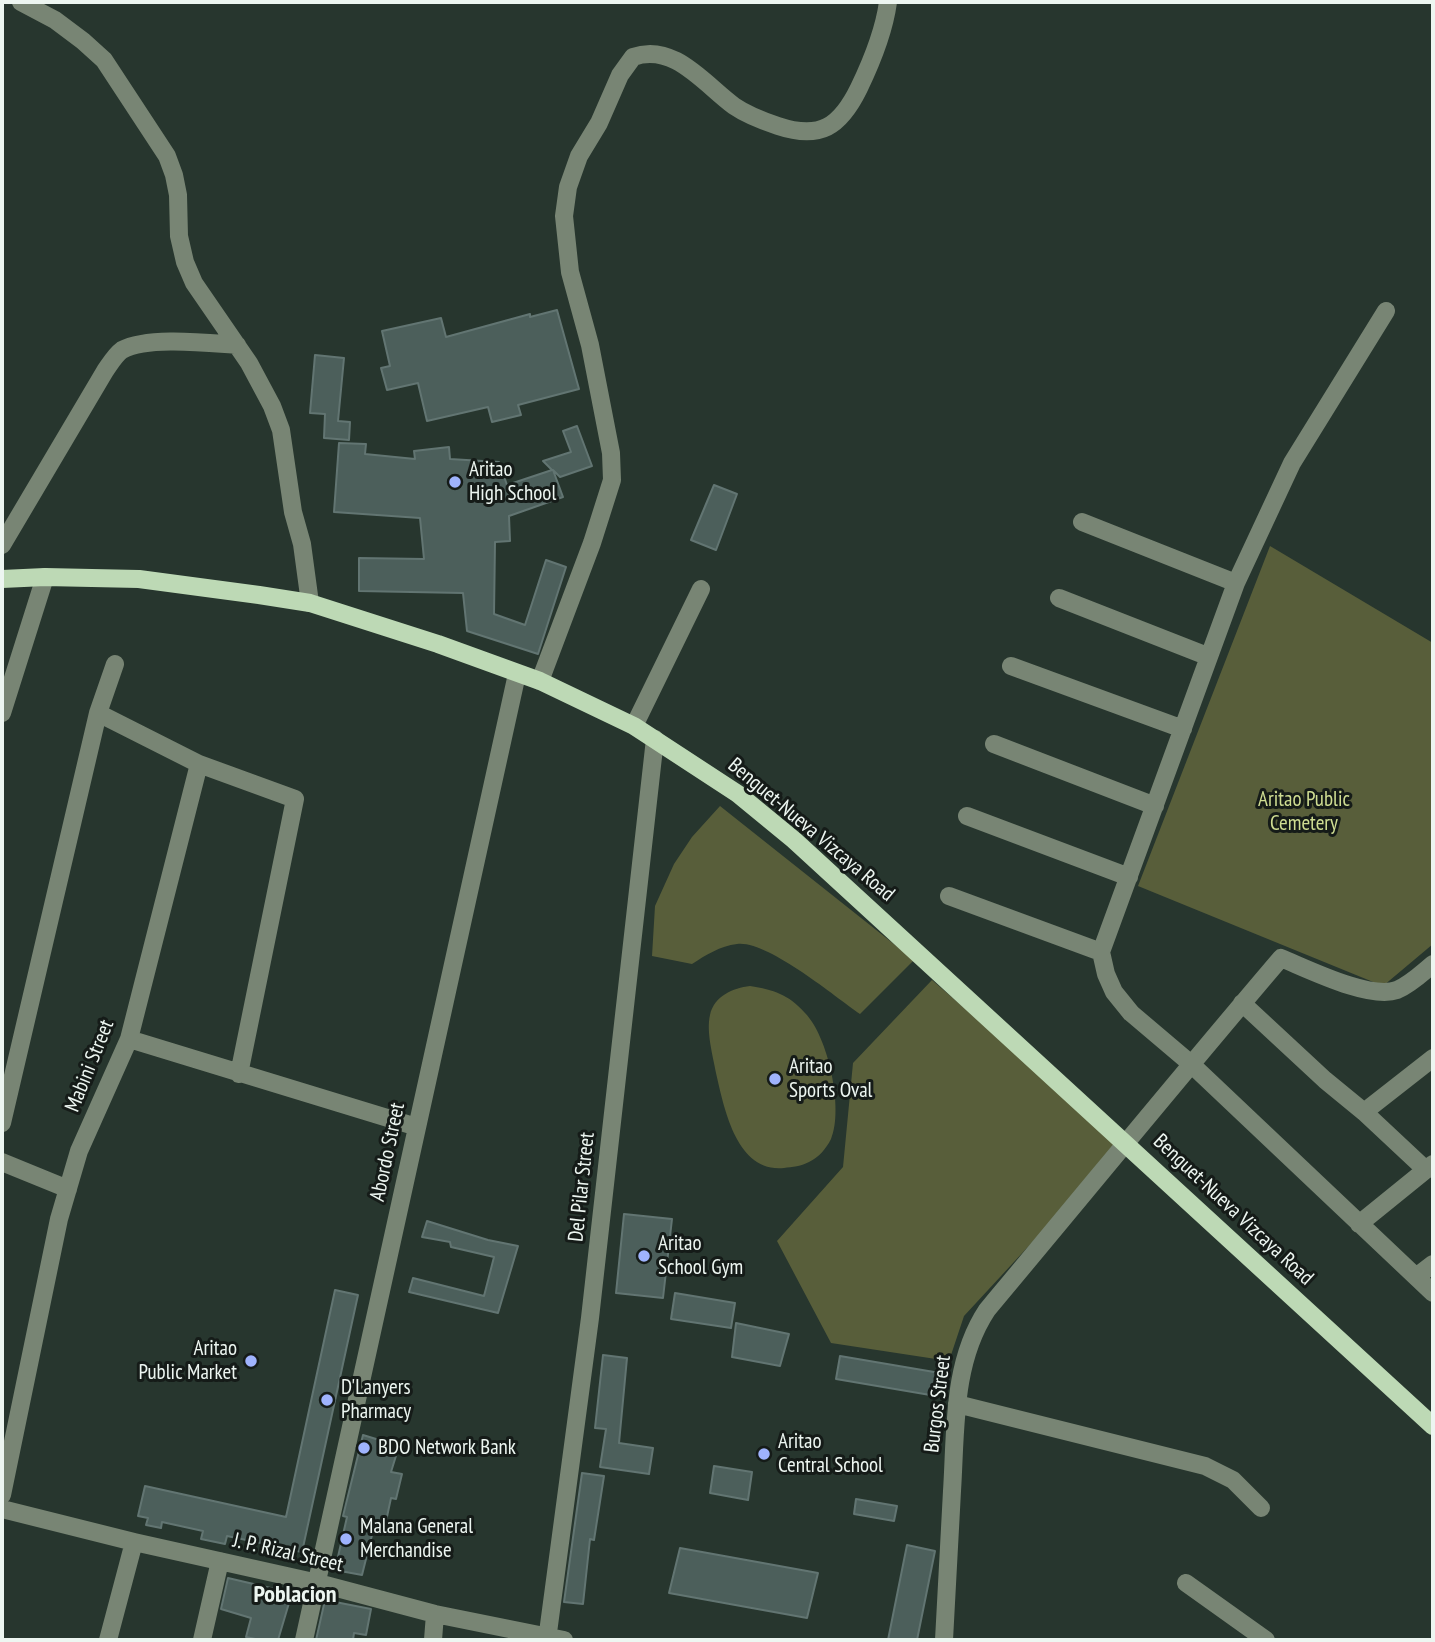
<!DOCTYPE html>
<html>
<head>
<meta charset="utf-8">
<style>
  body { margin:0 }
  #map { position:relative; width:1435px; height:1642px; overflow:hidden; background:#27362e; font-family:"PT Sans Narrow",sans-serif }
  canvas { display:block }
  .frame { position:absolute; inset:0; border:4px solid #edf6f1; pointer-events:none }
</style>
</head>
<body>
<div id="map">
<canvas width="1435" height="1642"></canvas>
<div class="frame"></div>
</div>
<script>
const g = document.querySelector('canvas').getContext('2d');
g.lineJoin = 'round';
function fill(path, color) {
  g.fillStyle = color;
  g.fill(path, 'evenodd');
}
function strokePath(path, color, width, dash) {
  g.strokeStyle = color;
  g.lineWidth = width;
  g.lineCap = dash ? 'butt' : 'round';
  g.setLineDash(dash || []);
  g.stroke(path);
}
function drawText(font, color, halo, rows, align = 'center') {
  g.font = font + ' "PT Sans Narrow",sans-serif';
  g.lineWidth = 6;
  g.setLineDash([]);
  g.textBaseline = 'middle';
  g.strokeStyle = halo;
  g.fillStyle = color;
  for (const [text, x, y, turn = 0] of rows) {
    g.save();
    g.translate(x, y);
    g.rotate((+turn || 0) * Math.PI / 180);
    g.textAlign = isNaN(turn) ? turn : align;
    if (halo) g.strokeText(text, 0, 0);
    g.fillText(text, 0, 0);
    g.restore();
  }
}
const green = new Path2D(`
  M 1270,546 L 1433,643 L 1433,944 L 1383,986 L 1138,886 Z
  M 720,806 L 914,960 L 860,1014 C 834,996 767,940 737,944 C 720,946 706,955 692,964 L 652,956 L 655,906 L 674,864 L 692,837 Z
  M 932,980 L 1122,1145 L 964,1316 L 949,1361 L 831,1343 L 777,1241 L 843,1167 L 853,1063 Z
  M 750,986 C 774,990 788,994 805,1013 C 828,1036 844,1109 831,1139 C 826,1149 819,1157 809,1162 C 802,1166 792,1167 784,1168 C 736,1173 724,1107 716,1073 C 713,1056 706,1032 710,1015 C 714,996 733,988 750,986 Z`);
const building = new Path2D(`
  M 557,310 L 579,389 L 518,405 L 521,415 L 492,422 L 488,407 L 427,421 L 418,383 L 387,390 L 381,368 L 390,366 L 382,331 L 441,318 L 446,337 L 530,314 L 530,317 Z
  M 315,355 L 344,358 L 338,421 L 350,422 L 349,440 L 324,438 L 325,414 L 310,413 Z
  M 577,426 L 592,466 L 560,477 L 553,470 L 563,497 L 509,516 L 510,541 L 495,542 L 494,614 L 525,625 L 546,560 L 566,567 L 538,654 L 467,631 L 463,593 L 359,591 L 359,558 L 424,559 L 420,518 L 334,512 L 339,443 L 366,444 L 365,454 L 415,459 L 414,451 L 449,447 L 450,459 L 499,462 L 507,485 L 552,470 L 543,461 L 571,452 L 563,431 Z
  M 714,485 L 737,494 L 716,550 L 691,540 Z
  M 624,1214 L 672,1219 L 663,1298 L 616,1293 Z
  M 427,1221 L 488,1240 L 518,1246 L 498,1313 L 409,1292 L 413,1278 L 484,1296 L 494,1257 L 451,1247 L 450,1242 L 422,1237 Z
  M 335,1290 L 358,1295 L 302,1552 L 291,1550 L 288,1560 L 273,1556 L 275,1546 L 227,1536 L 225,1544 L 201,1539 L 203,1531 L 162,1522 L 161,1528 L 146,1525 L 148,1518 L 138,1516 L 145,1486 L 286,1517 Z
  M 675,1293 L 735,1303 L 731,1328 L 671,1319 Z
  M 736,1323 L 789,1334 L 780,1366 L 732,1357 Z
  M 603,1355 L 627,1358 L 619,1443 L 653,1448 L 649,1474 L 600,1467 L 606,1429 L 595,1428 Z
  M 840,1356 L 940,1373 L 936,1396 L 836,1379 Z
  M 363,1435 L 399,1446 L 391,1472 L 402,1474 L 396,1499 L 391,1498 L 385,1526 L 375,1523 L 362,1575 L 335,1570 L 347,1517 L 343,1516 Z
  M 714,1466 L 752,1472 L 748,1500 L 710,1493 Z
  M 582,1473 L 604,1476 L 594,1540 L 590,1539 L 583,1604 L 564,1602 Z
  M 856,1499 L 897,1506 L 894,1521 L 854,1514 Z
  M 907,1545 L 935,1551 L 917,1640 L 888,1640 Z
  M 680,1548 L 818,1573 L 807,1618 L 669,1593 Z
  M 228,1578 L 292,1593 L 278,1640 L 260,1640 L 246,1637 L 251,1618 L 221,1609 Z
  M 325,1600 L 371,1609 L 366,1635 L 354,1633 L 353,1640 L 316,1640 Z`);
const minor = new Path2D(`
  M 21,2 L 55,20 L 83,41 L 104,60 L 167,156 L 174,175 L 178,195 L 179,236 L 185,262 L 194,283 L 249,363 L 272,406 L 281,430 L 293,512 L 302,544 L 310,603
  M 1386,311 L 1292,463 L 1236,583 L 1101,952 L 1106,974 L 1114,992 L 1131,1013 L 1190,1063 L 1433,1293
  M 1082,522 L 1236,583
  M 2,545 L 105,371 C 110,364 115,355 122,350 C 148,336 208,343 237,345
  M 1059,598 L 1207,656
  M 1011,666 L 1183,729
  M 540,681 L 592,543 L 612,480 L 611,453 L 590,345 L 570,272 L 564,216 L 568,187 L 579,156 L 599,123 L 620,75 L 633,57 C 674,42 705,85 734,106 C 747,115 763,121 778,126 C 820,140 840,127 859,88 C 872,61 884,32 888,2
  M 2,713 L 45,577
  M 634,726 L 701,589
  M 994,744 L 1155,806
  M 199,764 L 295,799 L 239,1074
  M 967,816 L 1129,877
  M 949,896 L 1101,952
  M 1242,1003 L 1325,1080 L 1364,1112
  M 129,1039 L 417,1127
  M 2,1123 L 98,713 L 115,664
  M 2,1162 L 68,1189
  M 1426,1170 L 1364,1112 L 1433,1058
  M 1359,1224 L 1433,1164
  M 1416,1277 L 1433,1264
  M 957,1404 L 1205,1466 L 1233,1480 L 1261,1508
  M 2,1495 L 59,1219 L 79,1151 L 129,1039 L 199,764 L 98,713
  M 2,1509 L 134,1542 L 318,1583 L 435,1614 L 564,1640
  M 1186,1583 L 1266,1640
  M 108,1640 L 134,1542
  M 202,1640 L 220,1561
  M 304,1640 L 517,674
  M 433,1640 L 435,1614
  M 547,1640 L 590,1318 L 655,739
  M 944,1640 C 947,1590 949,1541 952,1491 C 956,1429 952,1363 987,1310 C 1085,1193 1182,1074 1281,958 C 1308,969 1370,1000 1397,990 C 1411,984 1422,973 1433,964`);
const major = new Path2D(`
  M 2,579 L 45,577 L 139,579 L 259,595 L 310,603 L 438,644 L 540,681 L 634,726 L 738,794 L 794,840 L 1433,1426`);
const markers = [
  [455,482,7,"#9fb3fd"],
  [775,1079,7,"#9fb3fd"],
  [644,1256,7,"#9fb3fd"],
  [251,1361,7,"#9fb3fd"],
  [327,1400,7,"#9fb3fd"],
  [364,1448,7,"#9fb3fd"],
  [764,1454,7,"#9fb3fd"],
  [346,1539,7,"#9fb3fd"]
];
const poiNames = [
  ["Aritao",469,470],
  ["High School",469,494],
  ["Aritao",789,1067],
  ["Sports Oval",789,1091],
  ["Aritao",658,1244],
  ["School Gym",658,1268],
  ["Aritao",237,1349,"right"],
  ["Public Market",237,1373,"right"],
  ["D'Lanyers",341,1388],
  ["Pharmacy",341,1412],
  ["Aritao",778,1442],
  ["Central School",778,1466],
  ["BDO Network Bank",378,1448],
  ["Malana General",360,1527],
  ["Merchandise",360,1551]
];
const parkNames = [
  ["Aritao Public",1304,800],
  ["Cemetery",1304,824]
];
const streetNames = [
  ["Benguet-Nueva Vizcaya Road",811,830,40],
  ["Mabini Street",90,1066,-68],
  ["Abordo Street",388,1152,-78],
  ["Del Pilar Street",582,1187,-84],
  ["Benguet-Nueva Vizcaya Road",1233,1210,43],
  ["Burgos Street",938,1404,-83],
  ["J. P. Rizal Street",288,1553,13]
];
const quarterNames = [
  ["Poblacion",295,1595]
];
fill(green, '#585e3a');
fill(building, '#4c5f5b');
strokePath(building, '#627572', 2);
strokePath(minor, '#788574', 18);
strokePath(major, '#bdd9b5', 18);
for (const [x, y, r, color] of markers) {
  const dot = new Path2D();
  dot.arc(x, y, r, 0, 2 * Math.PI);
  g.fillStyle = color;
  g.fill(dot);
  strokePath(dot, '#151b18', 2.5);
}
drawText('21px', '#edf6f1', '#151b18', poiNames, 'left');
drawText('21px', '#cfdd92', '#151b18', parkNames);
drawText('21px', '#edf6f1', '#151b18', streetNames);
drawText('bold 24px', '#edf6f1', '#151b18', quarterNames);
</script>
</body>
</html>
